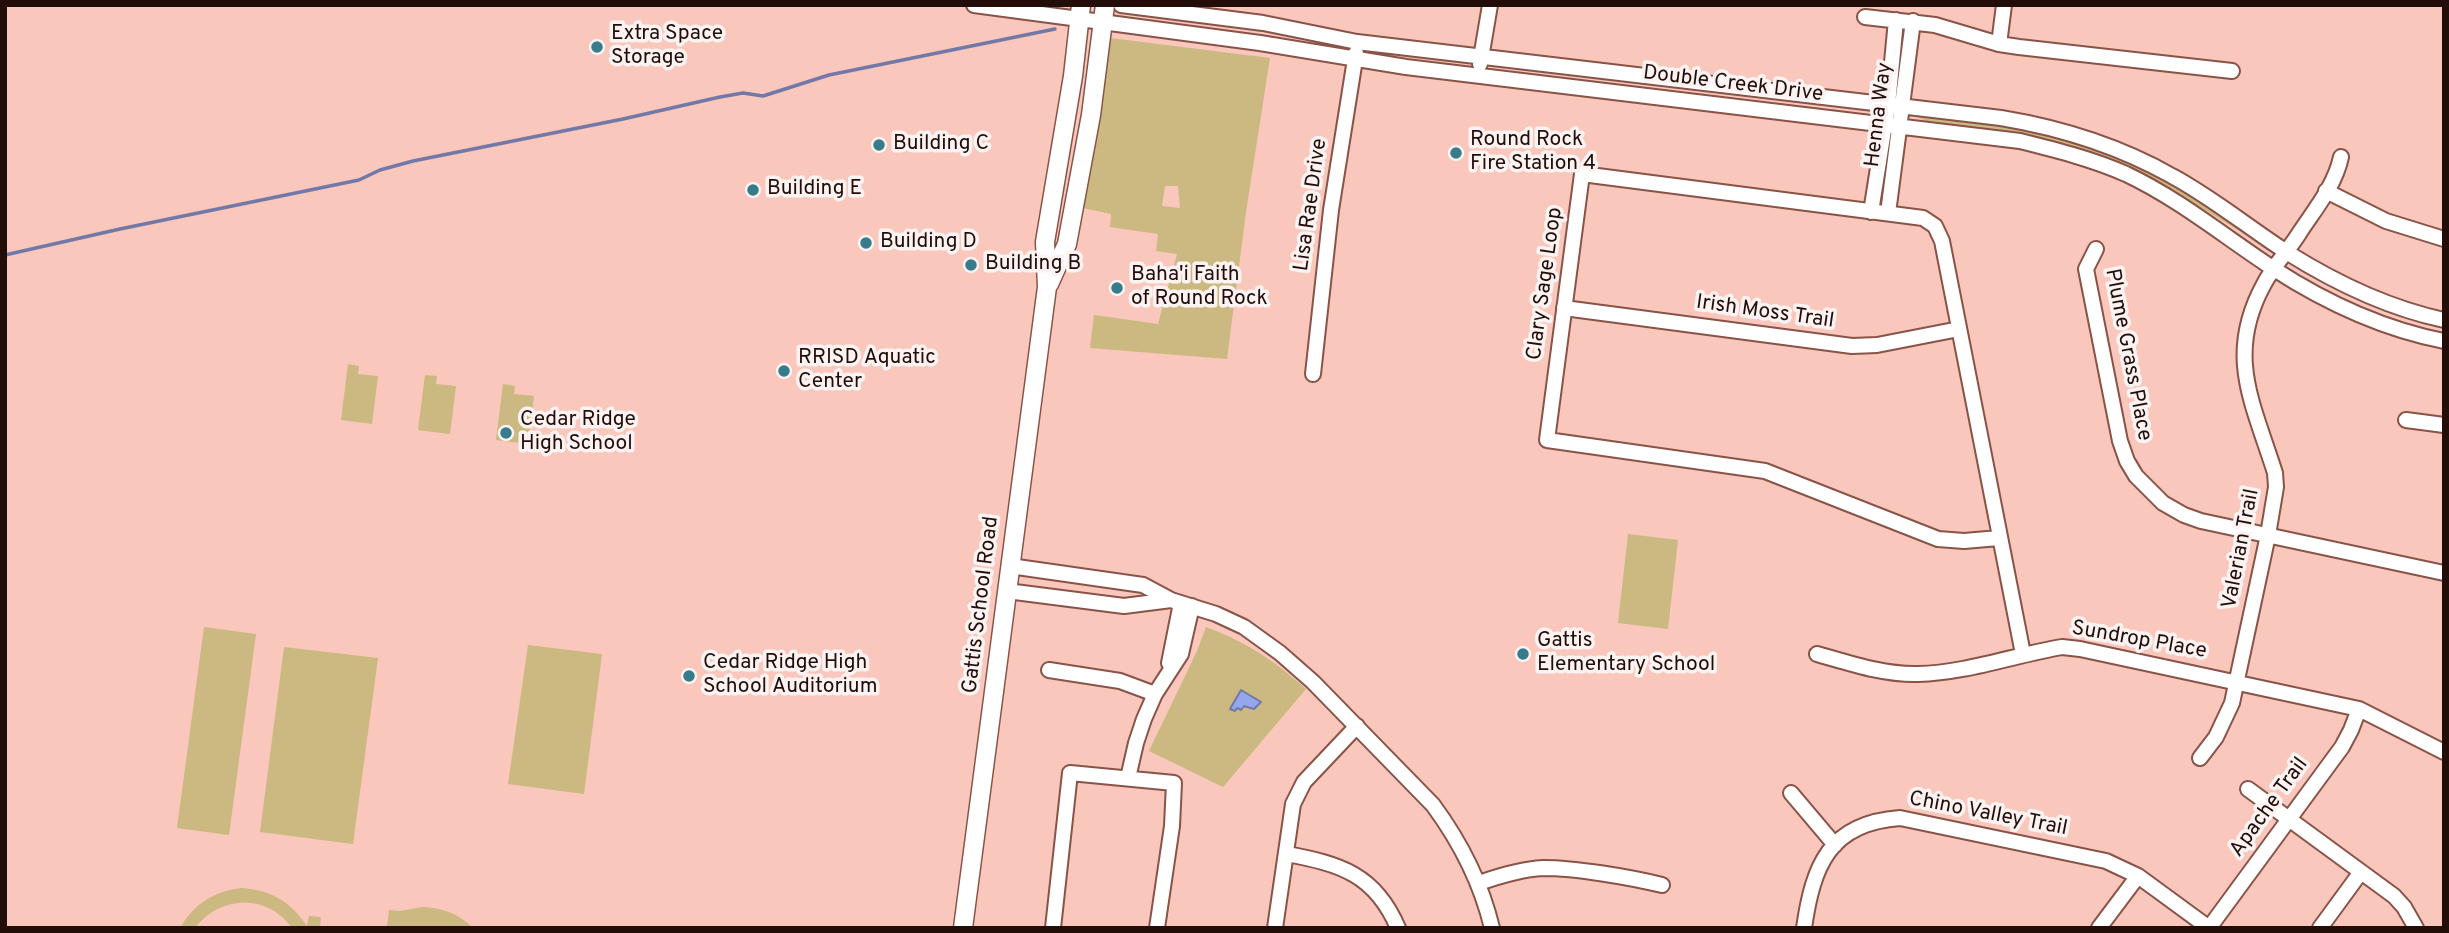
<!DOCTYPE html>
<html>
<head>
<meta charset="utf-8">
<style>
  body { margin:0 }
  #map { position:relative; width:2449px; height:933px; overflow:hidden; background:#f9c7bc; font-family:Overpass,sans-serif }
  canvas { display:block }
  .frame { position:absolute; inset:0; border:7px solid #220d09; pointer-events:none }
</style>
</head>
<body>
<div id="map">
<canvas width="2449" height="933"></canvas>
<div class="frame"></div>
</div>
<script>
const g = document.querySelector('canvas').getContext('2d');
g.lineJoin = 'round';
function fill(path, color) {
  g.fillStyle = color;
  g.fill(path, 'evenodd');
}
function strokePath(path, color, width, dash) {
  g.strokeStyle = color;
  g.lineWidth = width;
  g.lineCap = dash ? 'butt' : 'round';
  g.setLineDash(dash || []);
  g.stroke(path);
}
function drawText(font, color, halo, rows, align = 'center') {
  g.font = font + ' Overpass,sans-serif';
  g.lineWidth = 7;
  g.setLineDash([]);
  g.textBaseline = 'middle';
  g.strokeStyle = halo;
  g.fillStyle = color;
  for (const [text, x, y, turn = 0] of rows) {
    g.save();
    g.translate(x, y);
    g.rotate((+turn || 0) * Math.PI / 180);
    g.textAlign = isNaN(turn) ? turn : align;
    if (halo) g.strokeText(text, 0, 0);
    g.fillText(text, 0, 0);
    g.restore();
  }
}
const green = new Path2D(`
  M 1110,38 L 1270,58 L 1246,212 L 1227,359 L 1090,348 L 1094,315 L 1158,324 L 1177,254 L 1156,251 L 1158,234 L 1110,227 L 1111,214 L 1083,208 ZM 1165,186 L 1178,186 L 1180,208 L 1162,206 Z
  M 1913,113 L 1986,120 L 2075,139 L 2169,180 L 2273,250 L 2272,252 L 2268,251 C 2194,197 2106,155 2016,133 C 1992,128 1927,130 1913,113 Z
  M 348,364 L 359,366 L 358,374 L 378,376 L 372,424 L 341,420 Z
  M 425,375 L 437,376 L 436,384 L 456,386 L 450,434 L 418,430 Z
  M 503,384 L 515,386 L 514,394 L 534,396 L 528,444 L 496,440 Z
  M 1628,534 L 1678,540 L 1668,629 L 1618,623 Z
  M 204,627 L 256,634 L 229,835 L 177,828 Z
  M 1206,627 C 1248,643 1272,659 1306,689 L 1223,787 L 1149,751 L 1197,651 Z
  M 528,645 L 602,654 L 584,794 L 508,784 Z
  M 284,647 L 378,658 L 353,844 L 260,832 Z
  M 242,888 C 271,890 291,902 307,926 L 309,916 L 321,917 L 320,928 L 292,928 C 267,893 220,895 195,928 L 180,928 C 194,904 214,891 242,888 Z
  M 422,907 C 442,908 458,913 473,928 L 387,928 L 389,910 L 400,911 Z`);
const water = new Path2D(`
  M 1241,690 L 1261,702 L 1254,709 L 1244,706 L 1241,710 L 1237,708 L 1235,711 L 1230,709 Z`);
const stream = new Path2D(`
  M 5,255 L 120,229 L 359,180 L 380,170 L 413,161 L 623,119 L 720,97 L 743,93 L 763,96 L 829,75 L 1055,29`);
const minor = new Path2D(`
  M 974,5 L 1260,43 L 1406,67 L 2020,141 C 2056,150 2092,159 2126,174 C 2179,199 2225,237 2274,269 C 2325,302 2383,329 2444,341
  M 1121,5 L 1263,23 L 1357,42 L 2001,118 C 2061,128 2119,146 2172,176 C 2213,198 2249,228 2288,253 C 2336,283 2388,308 2444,320
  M 1865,17 L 1935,25 L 1999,44 L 2019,47 L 2232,71
  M 1999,44 L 2004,5
  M 1480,64 L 1490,5
  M 2326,191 L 2386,221 L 2444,239
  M 1871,212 L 1888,105 L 1896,20
  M 1888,213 L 1913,21
  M 2096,249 L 2086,269 L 2120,441 L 2127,461 L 2136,476 L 2163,503 L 2184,515 L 2201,521 L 2444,573
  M 1564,308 L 1852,346 L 1877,345 L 1959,329
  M 1313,374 L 1331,210 L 1356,53
  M 2406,420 L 2444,425
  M 1999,538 L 1964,541 L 1938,539 L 1765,471 L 1547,440 L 1582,174 L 1923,218 L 1935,226 L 1942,241 L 2023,654
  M 1010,566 L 1143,585 L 1171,600 L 1216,614 L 1244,627 L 1280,653 L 1313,682 L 1433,805 C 1461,843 1481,882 1492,928
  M 1007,591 L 1124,606 L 1171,600
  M 1817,654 C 1849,663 1884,675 1918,674 C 1966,673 2015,655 2062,647 L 2080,649 L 2359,709 L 2444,752
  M 1169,663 L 1181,603
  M 1049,670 L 1120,681 L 1155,694
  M 2200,758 L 2216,737 L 2232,703 L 2268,535 L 2276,487 L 2275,473 C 2253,403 2225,355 2264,284 C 2274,265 2289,250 2300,232 C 2316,208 2335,185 2341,157
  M 1128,778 L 1136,743 L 1144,719 L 1155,694 L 1181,654 L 1192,606
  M 2248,789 L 2394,896 L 2404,907 L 2416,928
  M 1791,793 L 1835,845
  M 1287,854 C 1340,864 1375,874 1398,928
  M 1479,883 C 1499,876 1521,869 1543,868 C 1576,868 1629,877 1662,885
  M 1053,928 L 1070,773 L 1174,783 L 1172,826 L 1157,928
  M 1275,928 L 1293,804 L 1304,782 L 1357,726
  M 1804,928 C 1813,866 1829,823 1900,818 L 2106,861 L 2138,876 L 2209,928
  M 2099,928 L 2138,876
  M 2209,928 L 2342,747 L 2351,730 L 2359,709
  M 2320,928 L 2361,872`);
const major = new Path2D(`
  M 1049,284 L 1067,244 L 1091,115 L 1105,5
  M 963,928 L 1047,287 L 1045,242 L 1073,76 L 1081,5`);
const markers = [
  [597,47,7,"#377c8a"],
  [879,145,7,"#377c8a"],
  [1456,153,7,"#377c8a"],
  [753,190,7,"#377c8a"],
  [866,243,7,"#377c8a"],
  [971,265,7,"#377c8a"],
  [1117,288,7,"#377c8a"],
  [784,371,7,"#377c8a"],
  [506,433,7,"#377c8a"],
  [1523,654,7,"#377c8a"],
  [689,676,7,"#377c8a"]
];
const poiNames = [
  ["Extra Space",611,35],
  ["Storage",611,59],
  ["Round Rock",1470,141],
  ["Fire Station 4",1470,165],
  ["Building C",893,145],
  ["Building E",767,190],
  ["Building D",880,243],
  ["Building B",985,265],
  ["Baha'i Faith",1131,276],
  ["of Round Rock",1131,300],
  ["RRISD Aquatic",798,359],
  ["Center",798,383],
  ["Cedar Ridge",520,421],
  ["High School",520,445],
  ["Gattis",1537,642],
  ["Elementary School",1537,666],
  ["Cedar Ridge High",703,664],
  ["School Auditorium",703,688]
];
const streetNames = [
  ["Double Creek Drive",1733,85,7],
  ["Henna Way",1880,115,-83],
  ["Lisa Rae Drive",1312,205,-82],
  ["Clary Sage Loop",1546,284,-82],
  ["Irish Moss Trail",1765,313,8],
  ["Plume Grass Place",2127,355,79],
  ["Valerian Trail",2242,549,-79],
  ["Gattis School Road",982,605,-83],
  ["Sundrop Place",2139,641,10],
  ["Apache Trail",2270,808,-54],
  ["Chino Valley Trail",1988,815,11]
];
fill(green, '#cbb981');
fill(water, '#94a6ec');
strokePath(water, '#7278a8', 2);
strokePath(stream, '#7278a8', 3.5);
strokePath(minor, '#895348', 18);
strokePath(major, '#895348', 21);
strokePath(minor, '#fff', 14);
strokePath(major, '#fff', 18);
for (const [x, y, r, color] of markers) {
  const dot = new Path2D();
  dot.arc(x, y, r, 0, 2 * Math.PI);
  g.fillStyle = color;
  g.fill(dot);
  strokePath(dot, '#faf3f2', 2.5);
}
drawText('21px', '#220d09', '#faf3f2', poiNames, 'left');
drawText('21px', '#220d09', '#faf3f2', streetNames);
</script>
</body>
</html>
